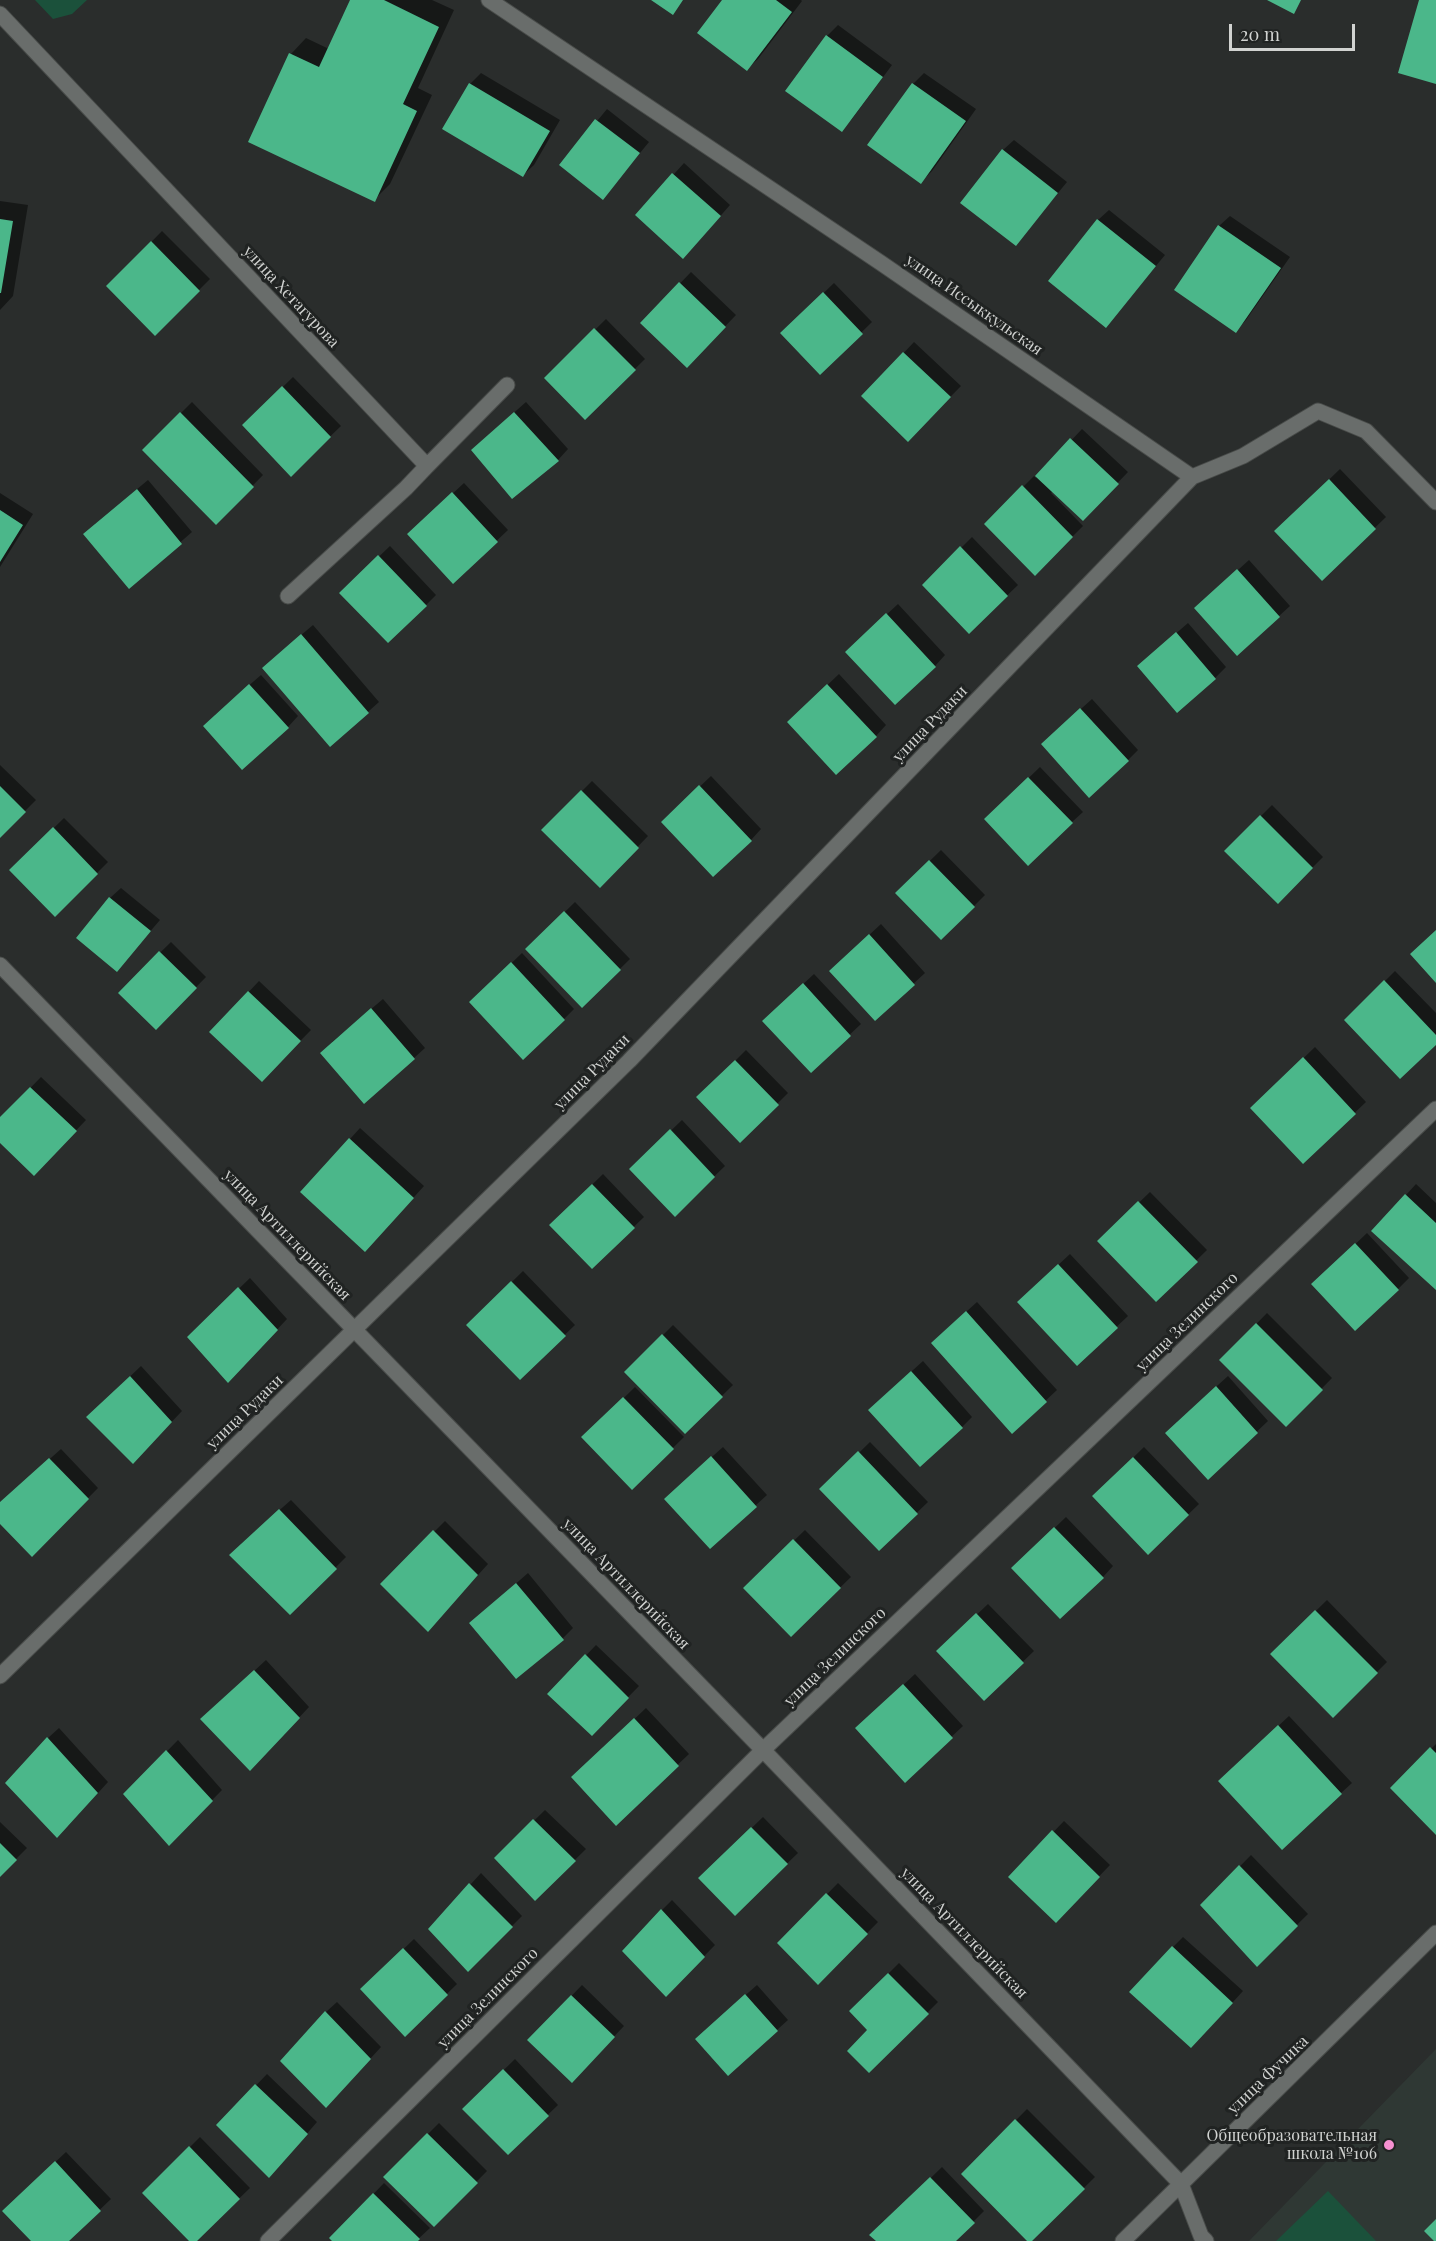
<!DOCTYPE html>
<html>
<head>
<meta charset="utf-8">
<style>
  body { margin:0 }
  #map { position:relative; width:1436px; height:2241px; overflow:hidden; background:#2a2d2c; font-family:"Playfair Display",serif }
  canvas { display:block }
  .scale { position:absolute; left:1229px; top:24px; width:126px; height:27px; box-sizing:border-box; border:3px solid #d1d3d1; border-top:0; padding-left:8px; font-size:18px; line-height:21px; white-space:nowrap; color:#d1d3d1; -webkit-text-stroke:4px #202322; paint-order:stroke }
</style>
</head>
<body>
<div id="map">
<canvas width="1436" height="2241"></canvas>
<div class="scale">20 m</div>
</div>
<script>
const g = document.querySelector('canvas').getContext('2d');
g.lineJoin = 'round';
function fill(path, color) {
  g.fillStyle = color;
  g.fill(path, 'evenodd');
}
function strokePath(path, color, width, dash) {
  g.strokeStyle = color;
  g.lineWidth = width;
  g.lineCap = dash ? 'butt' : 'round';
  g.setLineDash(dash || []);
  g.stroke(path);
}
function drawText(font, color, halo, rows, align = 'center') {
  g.font = font + ' "Playfair Display",serif';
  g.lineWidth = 6;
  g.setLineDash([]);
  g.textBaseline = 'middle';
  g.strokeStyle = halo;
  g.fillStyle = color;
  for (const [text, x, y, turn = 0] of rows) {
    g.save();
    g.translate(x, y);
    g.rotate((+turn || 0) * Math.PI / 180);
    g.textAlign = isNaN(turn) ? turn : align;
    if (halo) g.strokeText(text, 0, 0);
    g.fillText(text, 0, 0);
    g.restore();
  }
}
const built = new Path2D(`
  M 1436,2049 L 1436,2241 L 1249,2241 Z`);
const green = new Path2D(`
  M 35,0 L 87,0 L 72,14 L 53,19 Z
  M 1328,2191 L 1376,2241 L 1276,2241 Z`);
const shadow = new Path2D(`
  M 352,0 L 432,0 L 454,10 L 418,88 L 432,95 L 390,184 L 374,200 L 291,54 L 306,38 L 329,49 Z
  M 723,0 L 801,0 L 802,1 L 758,59 L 747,69 Z
  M 838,25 L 892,65 L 852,119 L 842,130 L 827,36 Z
  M 481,73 L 560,120 L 534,165 L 523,175 L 470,84 Z
  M 924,73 L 976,109 L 932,171 L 921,182 L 870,145 L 913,84 Z
  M 607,109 L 649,142 L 603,198 L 561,165 Z
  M 1014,140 L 1067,182 L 1016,244 L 1003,150 Z
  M 684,163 L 730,205 L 694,246 L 637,215 Z
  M 0,201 L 28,205 L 13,296 L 0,310 Z
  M 1109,210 L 1165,255 L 1106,326 L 1098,220 Z
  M 1230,216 L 1290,257 L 1246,320 L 1236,331 L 1219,226 Z
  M 162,231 L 210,279 L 155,334 L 108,286 Z
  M 691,272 L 736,315 L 687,366 L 642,323 Z
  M 834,283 L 872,322 L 820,373 L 782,333 Z
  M 606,319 L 645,359 L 585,418 L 546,378 Z
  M 914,342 L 961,386 L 908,440 L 863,396 Z
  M 293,377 L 341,426 L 291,474 L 244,425 Z
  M 192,402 L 263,475 L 216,523 L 144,450 Z
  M 526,402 L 568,449 L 558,460 L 483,440 Z
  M 1082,429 L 1128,472 L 1083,519 L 1053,491 L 1051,493 L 1083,526 L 1035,574 L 986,524 L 1034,476 L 1036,478 Z
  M 1340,469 L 1386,517 L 1322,579 L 1276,531 Z
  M 148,480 L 192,532 L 129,587 L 95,524 Z
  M 464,483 L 508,530 L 453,582 L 420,524 Z
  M 0,493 L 33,514 L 0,567 Z
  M 972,537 L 1018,585 L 969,632 L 924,585 Z
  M 390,546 L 436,595 L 426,605 L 341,593 Z
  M 1249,560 L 1290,606 L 1279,616 L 1207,598 Z
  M 898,604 L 945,655 L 935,666 L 858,641 Z
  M 1188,623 L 1226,667 L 1215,678 L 1150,656 Z
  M 313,625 L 379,702 L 331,745 L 274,658 Z
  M 839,674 L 886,725 L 876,736 L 799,712 Z
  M 261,675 L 298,716 L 288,727 L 215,715 Z
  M 1092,699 L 1138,750 L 1128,760 L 1053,734 Z
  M 0,765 L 36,800 L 0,836 Z
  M 1040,767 L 1083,812 L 1072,822 L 986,819 Z
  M 711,776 L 761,829 L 751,840 L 674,811 Z
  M 592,781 L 648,836 L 600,886 L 543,830 Z
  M 1272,805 L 1323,857 L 1278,902 L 1226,851 Z
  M 64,818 L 108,862 L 55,915 L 11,870 Z
  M 941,850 L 985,895 L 942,938 L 897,893 Z
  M 121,888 L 160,920 L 117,970 L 110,898 Z
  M 575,902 L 630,959 L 582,1006 L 527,949 Z
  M 881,924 L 925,973 L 875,1019 L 841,961 Z
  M 171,942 L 206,977 L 156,1028 L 120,992 Z
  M 522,953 L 574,1009 L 564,1019 L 471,1002 Z
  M 1395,971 L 1436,1013 L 1436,1043 L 1346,1020 Z
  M 814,974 L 861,1024 L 811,1071 L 775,1010 Z
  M 259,981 L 311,1030 L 262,1080 L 211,1032 Z
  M 383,999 L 425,1048 L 414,1058 L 332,1042 Z
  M 1315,1047 L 1366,1102 L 1303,1162 L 1252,1108 Z
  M 746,1050 L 788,1093 L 740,1141 L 698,1098 Z
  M 41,1077 L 86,1120 L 45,1163 L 0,1141 L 0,1119 Z
  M 682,1120 L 725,1166 L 675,1214 L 631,1169 Z
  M 360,1128 L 424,1186 L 376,1239 L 350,1139 Z
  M 603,1174 L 644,1217 L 592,1267 L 551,1225 Z
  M 1416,1184 L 1436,1203 L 1436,1288 L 1406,1195 Z
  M 1150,1192 L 1207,1250 L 1156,1300 L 1099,1241 Z
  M 1367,1233 L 1409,1278 L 1398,1289 L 1324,1274 Z
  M 1070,1254 L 1128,1316 L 1077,1364 L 1029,1292 Z
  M 523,1271 L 575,1325 L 520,1378 L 468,1325 Z
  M 250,1278 L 287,1319 L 239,1370 L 189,1337 Z
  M 977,1302 L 1057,1390 L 1012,1432 L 944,1332 Z
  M 1267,1313 L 1332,1378 L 1286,1425 L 1221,1360 Z
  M 673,1325 L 733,1385 L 685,1432 L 626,1372 Z
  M 923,1361 L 972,1417 L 962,1427 L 881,1399 Z
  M 141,1366 L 182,1411 L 144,1451 L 99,1406 Z
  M 1228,1376 L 1268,1421 L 1208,1478 L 1177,1422 Z
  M 635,1387 L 684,1437 L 632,1488 L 584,1437 Z
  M 870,1442 L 928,1502 L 879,1549 L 822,1489 Z
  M 723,1447 L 767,1495 L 710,1547 L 676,1489 Z
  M 1144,1447 L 1199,1504 L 1148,1553 L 1094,1496 Z
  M 61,1449 L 98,1488 L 32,1555 L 0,1522 L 0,1503 Z
  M 291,1500 L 346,1557 L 290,1613 L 241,1544 Z
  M 1066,1517 L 1113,1566 L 1103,1577 L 1013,1568 Z
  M 445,1521 L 488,1564 L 438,1619 L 382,1584 Z
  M 805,1530 L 851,1577 L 791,1635 L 745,1588 Z
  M 528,1573 L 573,1628 L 563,1638 L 471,1623 Z
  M 1327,1600 L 1387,1662 L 1333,1716 L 1272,1654 Z
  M 988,1604 L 1034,1651 L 984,1699 L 949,1641 Z
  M 596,1645 L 639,1686 L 592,1734 L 549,1694 Z
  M 266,1660 L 309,1707 L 261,1758 L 213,1709 Z
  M 915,1674 L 963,1726 L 905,1780 L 868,1718 Z
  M 646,1708 L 689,1754 L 616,1823 L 584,1767 Z
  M 1289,1716 L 1352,1783 L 1341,1793 L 1231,1770 Z
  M 59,1728 L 108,1782 L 68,1826 L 48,1738 Z
  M 178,1740 L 222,1790 L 169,1844 L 125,1794 Z
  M 1436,1744 L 1436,1832 L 1392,1788 Z
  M 545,1810 L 586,1849 L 535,1899 L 496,1858 Z
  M 763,1817 L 798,1853 L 735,1914 L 700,1878 Z
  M 1064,1821 L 1110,1865 L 1056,1921 L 1010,1877 Z
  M 0,1822 L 27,1848 L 0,1875 Z
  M 1251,1855 L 1308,1914 L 1257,1964 L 1202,1905 Z
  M 481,1873 L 522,1916 L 468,1970 L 430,1929 Z
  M 838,1883 L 878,1922 L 818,1983 L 779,1943 Z
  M 672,1900 L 715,1945 L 666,1995 L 662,1910 Z
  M 1183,1937 L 1243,1991 L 1202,2036 L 1173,1947 Z
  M 414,1939 L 457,1984 L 405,2035 L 362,1989 Z
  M 899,1963 L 938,2002 L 869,2071 L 869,2030 L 851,2011 Z
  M 582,1985 L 624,2026 L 582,2070 L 529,2040 Z
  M 757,1985 L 788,2020 L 728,2074 L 707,2029 Z
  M 337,2002 L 381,2047 L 337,2095 L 326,2012 Z
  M 515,2059 L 558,2105 L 508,2153 L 464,2109 Z
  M 267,2074 L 317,2122 L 280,2165 L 218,2125 Z
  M 1027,2109 L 1095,2177 L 1030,2241 L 963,2174 Z
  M 439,2123 L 487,2171 L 434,2225 L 385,2177 Z
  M 200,2137 L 250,2188 L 195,2241 L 191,2241 L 144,2193 Z
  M 66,2152 L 111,2199 L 67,2241 L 33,2241 L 15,2200 Z
  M 942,2167 L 984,2211 L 954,2241 L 878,2241 L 872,2235 Z
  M 384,2183 L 430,2228 L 416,2241 L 334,2241 L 331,2238 Z`);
const building = new Path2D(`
  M 350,0 L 384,0 L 439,27 L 403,104 L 417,111 L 375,202 L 248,142 L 289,53 L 319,67 Z
  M 651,0 L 683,0 L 673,15 Z
  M 722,0 L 776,0 L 792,12 L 747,71 L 697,33 Z
  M 1267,0 L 1301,0 L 1294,14 Z
  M 1419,0 L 1436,0 L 1436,84 L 1398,73 Z
  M 826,35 L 883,77 L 842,132 L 785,91 Z
  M 469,83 L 550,131 L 523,177 L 442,129 Z
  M 912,83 L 966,121 L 921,184 L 867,145 Z
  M 595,119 L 640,153 L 603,200 L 559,165 Z
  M 1002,149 L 1058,193 L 1016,246 L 960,203 Z
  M 672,173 L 721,216 L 683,259 L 635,215 Z
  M 0,219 L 13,221 L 1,293 L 0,293 Z
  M 1097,219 L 1156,266 L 1106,328 L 1048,281 Z
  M 1218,225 L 1281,268 L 1236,333 L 1174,290 Z
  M 151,241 L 200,291 L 155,336 L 106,286 Z
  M 679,282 L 726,327 L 687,368 L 640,323 Z
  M 823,292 L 863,334 L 820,375 L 780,333 Z
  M 594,328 L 636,370 L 585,420 L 544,378 Z
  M 903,352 L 951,397 L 908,442 L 861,396 Z
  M 282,386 L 331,437 L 291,477 L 242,425 Z
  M 180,412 L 254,487 L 216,525 L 142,450 Z
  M 514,412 L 559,461 L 512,499 L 471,450 Z
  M 1070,438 L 1119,484 L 1083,521 L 1035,476 Z
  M 1329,479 L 1376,529 L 1322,581 L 1274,531 Z
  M 1022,485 L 1073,537 L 1035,576 L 984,524 Z
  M 137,489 L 182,544 L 129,589 L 83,534 Z
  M 452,492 L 498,542 L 453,584 L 407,534 Z
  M 0,510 L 23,525 L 0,562 Z
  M 960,546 L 1008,596 L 969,634 L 922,585 Z
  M 378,555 L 427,606 L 388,643 L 339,593 Z
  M 1237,569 L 1280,617 L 1237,656 L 1194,608 Z
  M 886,613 L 936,667 L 895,705 L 845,652 Z
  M 1176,632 L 1216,679 L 1177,713 L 1137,666 Z
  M 301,634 L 369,713 L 330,747 L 262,668 Z
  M 249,684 L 289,728 L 242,770 L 203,726 Z
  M 827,684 L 877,737 L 836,775 L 787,722 Z
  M 1080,708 L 1129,761 L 1089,798 L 1041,744 Z
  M 1028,777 L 1073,823 L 1028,866 L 984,819 Z
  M 699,785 L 752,841 L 713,877 L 661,822 Z
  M 0,786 L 26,812 L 0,838 Z
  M 581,790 L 639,848 L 600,888 L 541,830 Z
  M 1260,815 L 1313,868 L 1278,904 L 1224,851 Z
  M 53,827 L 98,874 L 55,917 L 9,870 Z
  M 929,860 L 975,907 L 941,940 L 895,893 Z
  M 109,897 L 151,931 L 117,972 L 76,938 Z
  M 564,911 L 621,970 L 582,1008 L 525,949 Z
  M 1436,930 L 1436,983 L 1410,954 Z
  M 869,934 L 915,985 L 875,1021 L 829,971 Z
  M 159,951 L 197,988 L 156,1030 L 118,993 Z
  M 511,962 L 565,1020 L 523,1060 L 469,1002 Z
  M 1384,980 L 1436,1035 L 1436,1045 L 1400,1079 L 1344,1020 Z
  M 803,983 L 851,1036 L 811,1073 L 762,1021 Z
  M 248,991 L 301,1041 L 262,1082 L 209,1032 Z
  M 371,1008 L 415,1059 L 364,1104 L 320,1053 Z
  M 1303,1057 L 1356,1114 L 1303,1164 L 1250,1108 Z
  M 735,1060 L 779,1105 L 740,1143 L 696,1097 Z
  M 30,1087 L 77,1131 L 34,1176 L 0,1143 L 0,1117 Z
  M 670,1129 L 715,1177 L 675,1217 L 629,1169 Z
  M 349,1138 L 414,1198 L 365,1252 L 300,1192 Z
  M 592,1184 L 635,1228 L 592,1269 L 549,1225 Z
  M 1405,1194 L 1436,1223 L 1436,1290 L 1371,1231 Z
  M 1138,1201 L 1198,1262 L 1156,1302 L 1097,1241 Z
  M 1355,1243 L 1399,1290 L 1355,1331 L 1311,1284 Z
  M 1058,1264 L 1118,1328 L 1077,1366 L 1017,1302 Z
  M 511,1281 L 566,1336 L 520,1380 L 466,1325 Z
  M 238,1287 L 278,1330 L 228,1383 L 187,1337 Z
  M 966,1311 L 1047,1402 L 1012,1434 L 931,1343 Z
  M 1256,1323 L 1323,1390 L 1286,1427 L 1219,1360 Z
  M 662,1334 L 723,1397 L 685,1434 L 624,1372 Z
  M 911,1371 L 963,1428 L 920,1467 L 868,1410 Z
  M 130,1376 L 172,1422 L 133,1464 L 86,1417 Z
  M 1216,1386 L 1258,1433 L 1208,1480 L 1165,1433 Z
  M 623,1397 L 674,1449 L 632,1490 L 581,1437 Z
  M 858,1451 L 918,1514 L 879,1551 L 819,1489 Z
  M 711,1456 L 757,1507 L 710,1549 L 664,1499 Z
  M 1133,1457 L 1189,1515 L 1148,1555 L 1092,1496 Z
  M 49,1458 L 89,1499 L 32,1557 L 0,1524 L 0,1502 Z
  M 279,1509 L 337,1569 L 290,1615 L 229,1555 Z
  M 1054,1527 L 1104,1578 L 1060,1619 L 1011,1568 Z
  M 433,1530 L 478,1575 L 428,1632 L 380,1584 Z
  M 793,1539 L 841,1588 L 791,1637 L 743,1588 Z
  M 516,1583 L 564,1640 L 516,1679 L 469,1623 Z
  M 1315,1610 L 1378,1673 L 1333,1718 L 1270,1654 Z
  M 976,1613 L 1024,1663 L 984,1701 L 936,1651 Z
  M 585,1654 L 629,1698 L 592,1736 L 547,1694 Z
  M 254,1670 L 300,1718 L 250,1771 L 200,1719 Z
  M 903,1684 L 953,1738 L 905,1783 L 855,1728 Z
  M 634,1718 L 679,1766 L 616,1826 L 571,1777 Z
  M 1278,1725 L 1342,1794 L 1282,1850 L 1218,1781 Z
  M 47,1737 L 98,1793 L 57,1838 L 5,1783 Z
  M 1430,1747 L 1436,1753 L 1436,1835 L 1390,1788 Z
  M 166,1750 L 213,1801 L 169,1846 L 123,1794 Z
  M 533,1819 L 576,1861 L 535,1901 L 494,1858 Z
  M 751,1827 L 788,1864 L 735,1916 L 698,1878 Z
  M 1052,1830 L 1100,1877 L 1056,1923 L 1008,1877 Z
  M 0,1843 L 17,1860 L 0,1877 Z
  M 1239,1865 L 1298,1926 L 1257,1967 L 1200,1905 Z
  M 469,1883 L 513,1927 L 468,1972 L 428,1929 Z
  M 826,1893 L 868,1934 L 818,1985 L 777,1943 Z
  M 661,1909 L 705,1957 L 666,1997 L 622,1951 Z
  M 1172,1946 L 1233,2003 L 1191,2048 L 1129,1992 Z
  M 403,1948 L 448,1995 L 405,2037 L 360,1989 Z
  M 888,1973 L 929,2014 L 869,2073 L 847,2051 L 867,2030 L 849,2011 Z
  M 745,1994 L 778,2031 L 728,2076 L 695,2039 Z
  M 571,1995 L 615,2037 L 572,2083 L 527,2040 Z
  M 325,2011 L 371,2059 L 326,2108 L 280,2061 Z
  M 503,2069 L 549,2116 L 508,2155 L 462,2109 Z
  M 255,2084 L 308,2134 L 269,2178 L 216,2125 Z
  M 1015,2119 L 1085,2189 L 1032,2241 L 1027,2241 L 961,2174 Z
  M 427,2133 L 478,2183 L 434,2227 L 383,2177 Z
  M 189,2146 L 240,2199 L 197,2241 L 189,2241 L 142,2193 Z
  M 55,2161 L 101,2211 L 69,2241 L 31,2241 L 2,2211 Z
  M 930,2177 L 975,2223 L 956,2241 L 876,2241 L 869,2235 Z
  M 373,2193 L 420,2239 L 418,2241 L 332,2241 L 329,2238 Z
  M 1436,2219 L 1436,2241 L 1434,2241 L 1424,2231 Z`);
const street = new Path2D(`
  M 489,0 L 881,263 L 1192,477 L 1243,456 L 1318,411 L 1366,431 L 1436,502
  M 0,14 L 427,466 L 406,488 L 288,596
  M 427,466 L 507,385
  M 0,965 L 763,1750 L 1181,2184 L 1201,2236 L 1206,2241
  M 0,1676 L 629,1061 L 1192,477
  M 268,2241 L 763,1750 L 1436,1109
  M 1123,2241 L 1436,1933`);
const markers = [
  [1389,2145,6,"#f690d0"]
];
const streetNames = [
  ["улица Хетагурова",291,297,47],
  ["улица Иссыккульская",974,305,35],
  ["улица Рудаки",930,724,-46],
  ["улица Рудаки",592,1072,-45],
  ["улица Артиллерийская",287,1235,46],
  ["улица Зелинского",1187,1322,-44],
  ["улица Рудаки",245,1412,-44],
  ["улица Артиллерийская",626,1584,46],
  ["улица Зелинского",835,1657,-44],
  ["улица Артиллерийская",964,1933,46],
  ["улица Зелинского",488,1998,-45],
  ["улица Фучика",1268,2075,-44]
];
const poiNames = [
  ["Общеобразовательная",1377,2136],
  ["школа №106",1377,2154]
];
fill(built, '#2f3834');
fill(green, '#1b513b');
fill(shadow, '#0007');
fill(building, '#4bb78a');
strokePath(street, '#484b49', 17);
strokePath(street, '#696d6b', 15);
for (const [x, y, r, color] of markers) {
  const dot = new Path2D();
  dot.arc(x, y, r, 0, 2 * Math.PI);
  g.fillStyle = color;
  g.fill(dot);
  strokePath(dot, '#202322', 2);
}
drawText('16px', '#d1d3d1', '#202322', streetNames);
drawText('16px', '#d1d3d1', '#202322', poiNames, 'right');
</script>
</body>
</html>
